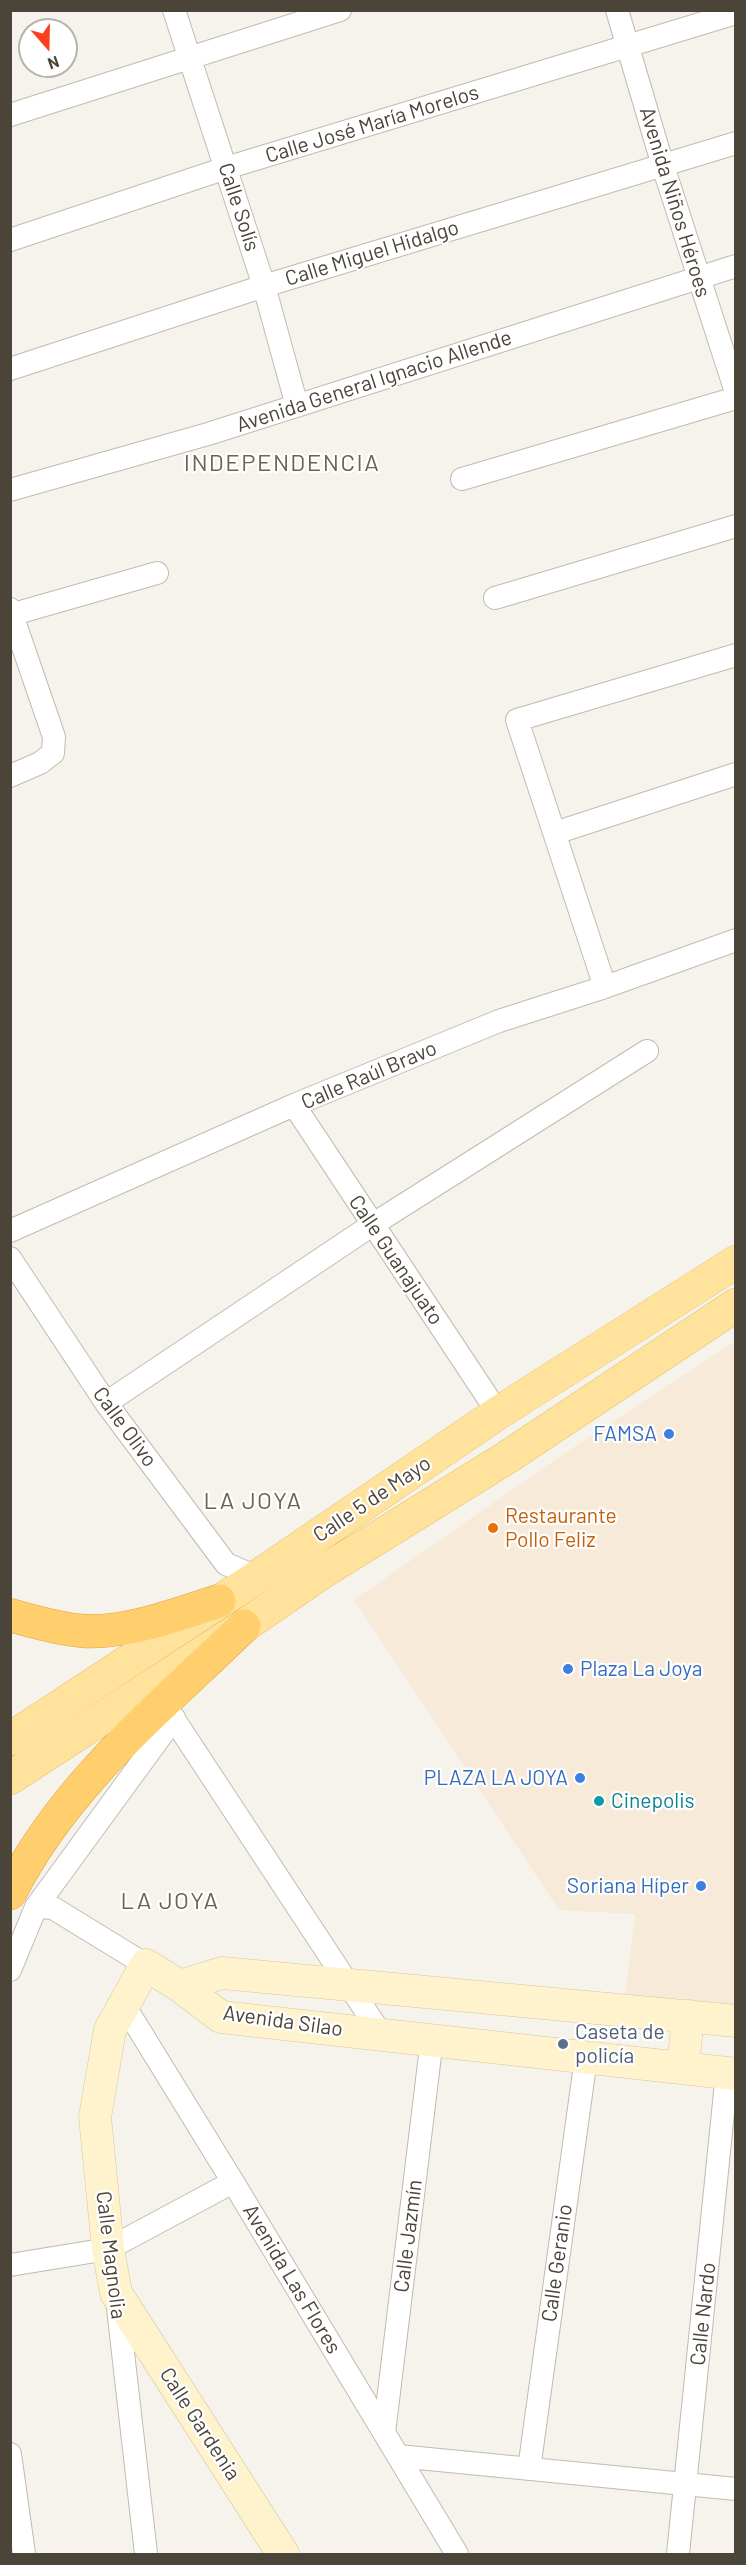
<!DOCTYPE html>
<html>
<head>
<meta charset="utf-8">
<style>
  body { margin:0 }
  #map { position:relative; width:746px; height:2565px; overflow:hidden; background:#f6f3ec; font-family:Barlow,sans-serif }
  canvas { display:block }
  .frame { position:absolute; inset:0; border:12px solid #4b4439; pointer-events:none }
  .north { position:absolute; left:18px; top:18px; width:60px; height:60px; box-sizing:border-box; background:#fff; border:2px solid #b7b4b0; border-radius:50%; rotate:160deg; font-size:16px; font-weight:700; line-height:24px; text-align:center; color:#4b4439 }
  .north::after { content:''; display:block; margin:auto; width:21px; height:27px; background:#fc3f1d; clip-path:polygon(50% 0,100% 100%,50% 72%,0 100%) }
</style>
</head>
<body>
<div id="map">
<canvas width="746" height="2565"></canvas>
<div class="frame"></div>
<div class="north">N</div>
</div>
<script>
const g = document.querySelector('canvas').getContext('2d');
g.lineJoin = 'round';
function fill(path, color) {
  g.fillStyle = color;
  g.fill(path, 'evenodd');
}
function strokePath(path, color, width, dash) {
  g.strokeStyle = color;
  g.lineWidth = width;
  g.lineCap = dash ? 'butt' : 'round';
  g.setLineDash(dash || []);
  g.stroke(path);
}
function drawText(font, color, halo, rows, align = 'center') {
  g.font = font + ' Barlow,sans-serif';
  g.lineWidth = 4.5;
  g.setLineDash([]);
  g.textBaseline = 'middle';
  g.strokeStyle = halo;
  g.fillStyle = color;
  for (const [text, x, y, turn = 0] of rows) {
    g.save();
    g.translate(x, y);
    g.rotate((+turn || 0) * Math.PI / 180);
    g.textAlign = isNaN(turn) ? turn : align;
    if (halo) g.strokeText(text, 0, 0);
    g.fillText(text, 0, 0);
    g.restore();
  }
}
const commercial = new Path2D(`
  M 735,1341 L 735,2007 L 625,1995 L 635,1914 L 559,1910 L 354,1600 L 559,1457 Z`);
const street = new Path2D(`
  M 174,10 L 264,286 L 297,406
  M 617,10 L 663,166 L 736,392
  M 10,115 L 340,10
  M 10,240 L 226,168 L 736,13
  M 10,369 L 264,286 L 736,143
  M 462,479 L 736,398
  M 10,490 L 208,434 L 736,266
  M 495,598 L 736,526
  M 10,609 L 54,737 L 53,753 L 40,763 L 10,776
  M 10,615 L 157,573
  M 555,833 L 736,774
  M 605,987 L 517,720 L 736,655
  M 294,1105 L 498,1413
  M 10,1231 L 294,1105 L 499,1021 L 605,987 L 736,940
  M 10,1258 L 106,1403 L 226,1564 L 257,1577
  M 106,1403 L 372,1225 L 647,1051
  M 164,1704 L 381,2034
  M 36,1907 L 53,1908 L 146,1965
  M 10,1970 L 36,1907 L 174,1718
  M 124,2005 L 233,2182 L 457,2554
  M 10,2265 L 108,2249 L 233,2182
  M 117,2300 L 146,2554
  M 384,2433 L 432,2039
  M 10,2454 L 24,2554
  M 398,2456 L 736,2489
  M 529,2469 L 586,2058
  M 678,2554 L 727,2073`);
const secondary = new Path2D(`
  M 180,1986 L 222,1973 L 736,2021
  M 683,2068 L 688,2016
  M 283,2554 L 116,2293 L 108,2249 L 95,2117 L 110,2030 L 146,1965 L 180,1986 L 221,2017 L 736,2074`);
const primary = new Path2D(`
  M 10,1739 L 257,1577 L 498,1413 L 736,1262
  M 10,1778 L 244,1626 L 324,1571 L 506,1458 L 736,1305`);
const highway = new Path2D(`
  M 10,1615 C 34,1622 59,1629 83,1631 C 126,1634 178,1614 219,1601
  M 10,1893 C 64,1785 160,1708 244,1626`);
const markers = [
  [669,1434,6,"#3f7fe0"],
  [493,1528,6,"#e8710a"],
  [568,1669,6,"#3f7fe0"],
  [580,1778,6,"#3f7fe0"],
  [599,1801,6,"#0f9aa8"],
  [701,1886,6,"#3f7fe0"],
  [563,2044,6,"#5c6f8a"]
];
const streetNames = [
  ["Calle José María Morelos",372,124,-17],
  ["Avenida Niños Héroes",675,202,73],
  ["Calle Solís",239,207,72],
  ["Calle Miguel Hidalgo",372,253,-17],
  ["Avenida General Ignacio Allende",374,381,-18],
  ["Calle Raúl Bravo",369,1075,-23],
  ["Calle Guanajuato",396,1260,56],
  ["Calle Olivo",125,1427,54],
  ["Calle 5 de Mayo",372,1499,-34],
  ["Avenida Silao",283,2021,8],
  ["Calle Jazmín",408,2236,-83],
  ["Calle Magnolia",111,2255,83],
  ["Calle Geranio",557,2263,-82],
  ["Avenida Las Flores",292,2279,59],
  ["Calle Nardo",703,2314,-84],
  ["Calle Gardenia",200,2424,57]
];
const shopNames = [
  ["FAMSA",657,1434],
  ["Plaza La Joya",580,1669,"left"],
  ["PLAZA LA JOYA",568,1778],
  ["Soriana Híper",689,1886]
];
const foodNames = [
  ["Restaurante",505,1516],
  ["Pollo Feliz",505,1540]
];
const cultureNames = [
  ["Cinepolis",611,1801]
];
const serviceNames = [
  ["Caseta de",575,2032],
  ["policía",575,2056]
];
const quarterNames = [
  ["INDEPENDENCIA",282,463],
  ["LA JOYA",253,1501],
  ["LA JOYA",170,1901]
];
fill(commercial, '#f7ead8');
strokePath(street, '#c2bbae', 24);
strokePath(secondary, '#d6c79b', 33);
strokePath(primary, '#e6c16a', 34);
strokePath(highway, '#e0a43c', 34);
strokePath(street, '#fff', 22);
strokePath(secondary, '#fff3cd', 32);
strokePath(primary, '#ffe39c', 33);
strokePath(highway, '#ffcf6e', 33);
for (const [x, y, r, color] of markers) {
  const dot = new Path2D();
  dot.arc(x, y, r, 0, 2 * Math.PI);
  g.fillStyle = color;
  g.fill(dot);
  strokePath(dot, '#fff', 2);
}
drawText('21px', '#4b4439', '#fff', streetNames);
drawText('21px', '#366cbe', '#fff', shopNames, 'right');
drawText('21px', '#c56008', '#fff', foodNames, 'left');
drawText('21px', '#0d838f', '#fff', cultureNames, 'left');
drawText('21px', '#4e5e75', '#fff', serviceNames, 'left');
g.letterSpacing = '1.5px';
drawText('24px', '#6e6250', '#fff', quarterNames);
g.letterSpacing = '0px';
</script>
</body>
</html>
